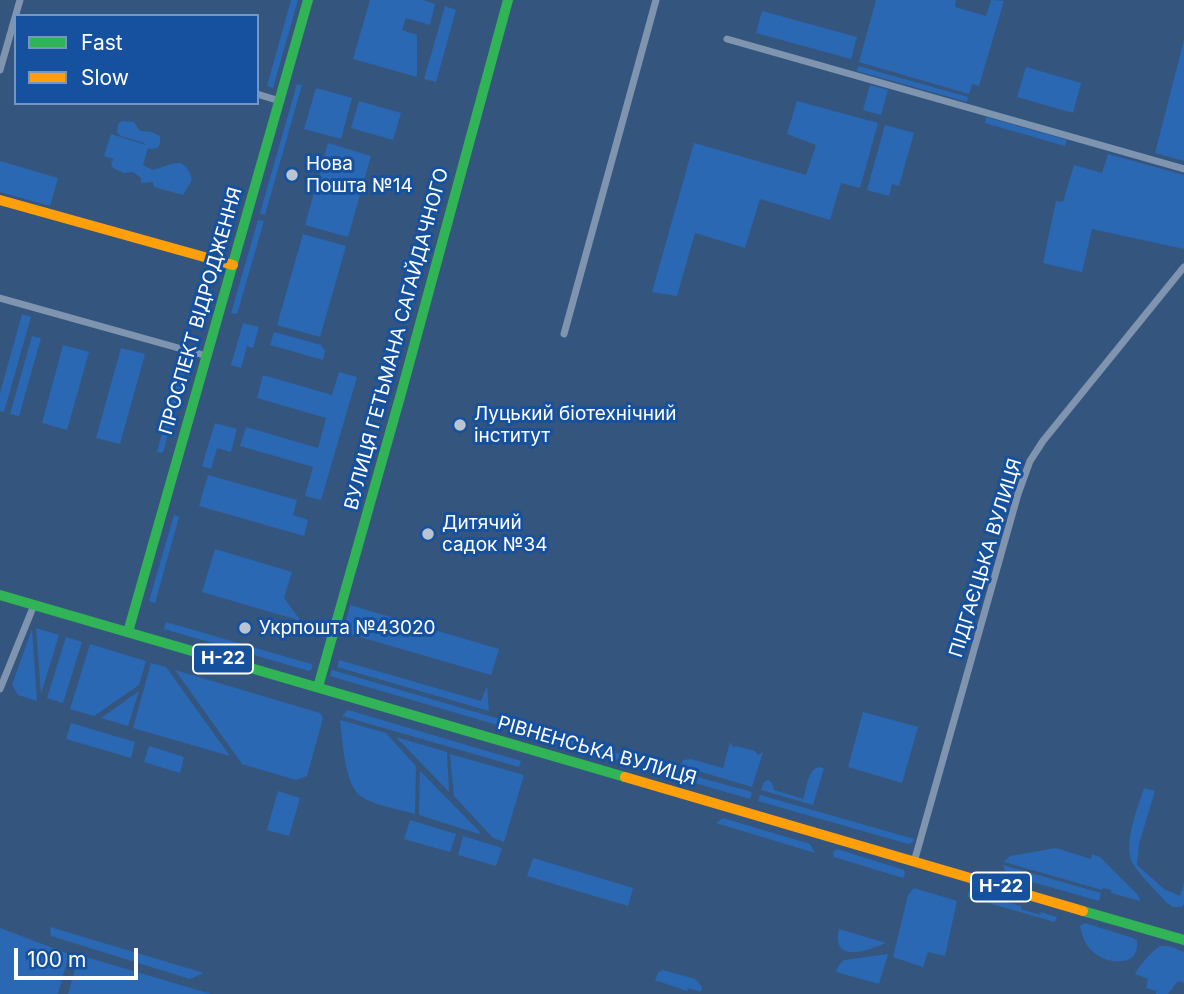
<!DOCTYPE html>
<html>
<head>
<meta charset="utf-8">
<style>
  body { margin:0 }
  #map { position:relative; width:1184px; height:994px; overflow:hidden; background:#34557e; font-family:Inter,sans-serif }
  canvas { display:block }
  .legend { position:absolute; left:14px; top:14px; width:245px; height:91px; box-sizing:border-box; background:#15519e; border:2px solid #7397c5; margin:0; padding:9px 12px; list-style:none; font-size:21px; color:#fff }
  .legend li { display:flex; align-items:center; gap:14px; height:35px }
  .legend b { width:35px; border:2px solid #7397c5 }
  .scale { position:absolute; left:14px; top:948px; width:124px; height:32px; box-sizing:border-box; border:4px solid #fff; border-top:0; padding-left:9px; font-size:21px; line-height:24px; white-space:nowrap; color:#fff; -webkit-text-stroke:5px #15519e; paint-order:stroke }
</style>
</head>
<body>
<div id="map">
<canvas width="1184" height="994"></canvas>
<ul class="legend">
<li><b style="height:9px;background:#30b455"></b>Fast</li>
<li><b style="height:9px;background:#ff9f0a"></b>Slow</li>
</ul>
<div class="scale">100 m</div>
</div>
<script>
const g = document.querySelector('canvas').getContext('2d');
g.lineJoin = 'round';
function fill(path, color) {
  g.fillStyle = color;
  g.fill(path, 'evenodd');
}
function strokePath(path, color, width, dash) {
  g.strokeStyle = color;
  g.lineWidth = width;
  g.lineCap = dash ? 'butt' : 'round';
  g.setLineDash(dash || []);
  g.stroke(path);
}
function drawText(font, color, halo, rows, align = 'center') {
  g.font = font + ' Inter,sans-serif';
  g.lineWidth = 6;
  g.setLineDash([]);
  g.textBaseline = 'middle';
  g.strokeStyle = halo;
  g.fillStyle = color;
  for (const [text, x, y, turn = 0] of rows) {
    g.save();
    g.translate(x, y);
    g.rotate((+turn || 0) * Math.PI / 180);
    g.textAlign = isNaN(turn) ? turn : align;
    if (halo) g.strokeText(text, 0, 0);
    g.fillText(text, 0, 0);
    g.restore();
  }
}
const green = new Path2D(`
  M 291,0 L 298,0 L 273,88 L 267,86 Z
  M 370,0 L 423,0 L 435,4 L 430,25 L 406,18 L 402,30 L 417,35 L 417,77 L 353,59 Z
  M 876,0 L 956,0 L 955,7 L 986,16 L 991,0 L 1004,1 L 979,86 L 972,84 L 969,94 L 859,62 Z
  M 445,6 L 456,10 L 436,82 L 424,79 Z
  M 762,11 L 857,37 L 851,59 L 756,33 Z
  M 1184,40 L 1184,161 L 1155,153 Z
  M 858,66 L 968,97 L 967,102 L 857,71 Z
  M 1026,67 L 1081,83 L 1073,113 L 1017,97 Z
  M 297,84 L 302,85 L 265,215 L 260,213 Z
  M 870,85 L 888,90 L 881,115 L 863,110 Z
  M 316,88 L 352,98 L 341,139 L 304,129 Z
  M 359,101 L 401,113 L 393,140 L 351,128 Z
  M 797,101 L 878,123 L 860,188 L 841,183 L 830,220 L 760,199 L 745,248 L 695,233 L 677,296 L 652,292 L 694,143 L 806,175 L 816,145 L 787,134 Z
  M 986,117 L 1067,140 L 1065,146 L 985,123 Z
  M 122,121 L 134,122 L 140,131 L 152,132 L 160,136 L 160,144 L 157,148 L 151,149 L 148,148 L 143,165 L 153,170 C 172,165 185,153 192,180 L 183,195 L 154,187 L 153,182 L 141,183 L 141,178 L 133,172 L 124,173 L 113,168 L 111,162 L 114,159 L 104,156 L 111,134 L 146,145 L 144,143 L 121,136 L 117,133 L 118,124 Z
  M 885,125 L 914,133 L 899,186 L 892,184 L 889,196 L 867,190 Z
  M 328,143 L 371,156 L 348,237 L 305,225 Z
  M 1108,154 L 1184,175 L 1184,249 L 1092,229 L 1082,272 L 1043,263 L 1056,201 L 1063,202 L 1074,165 L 1102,173 Z
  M 0,161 L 58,178 L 50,206 L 0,192 Z
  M 258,220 L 264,221 L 237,314 L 231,313 Z
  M 303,234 L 346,246 L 320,337 L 277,325 Z
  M 22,314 L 31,317 L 4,412 L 0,411 L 0,393 Z
  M 243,323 L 259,327 L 253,348 L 247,346 L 241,368 L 231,365 Z
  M 274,332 L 321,345 L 325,351 L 323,360 L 270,345 Z
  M 32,336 L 41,338 L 19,416 L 10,414 Z
  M 63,345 L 89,352 L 67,430 L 42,423 Z
  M 121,348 L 145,354 L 120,444 L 96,438 Z
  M 182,359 L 188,361 L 163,453 L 157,452 Z
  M 339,372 L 357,377 L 321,500 L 305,496 L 313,467 L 240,446 L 246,427 L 318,448 L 326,418 L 257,398 L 263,375 L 332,395 Z
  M 215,423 L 237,429 L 231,452 L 217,448 L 211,469 L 202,466 Z
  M 208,475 L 297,500 L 293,515 L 308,520 L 304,536 L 199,506 Z
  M 174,515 L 179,517 L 155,603 L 149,601 Z
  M 215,549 L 292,572 L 284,598 L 301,621 L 202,592 Z
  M 350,605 L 499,649 L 491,675 L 343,632 Z
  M 166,622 L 311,664 L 312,665 L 312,669 L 309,671 L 164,629 Z
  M 36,628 L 59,635 L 41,694 Z
  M 32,629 L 37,701 L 18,695 L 12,685 Z
  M 66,637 L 82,642 L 63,703 L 47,698 Z
  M 90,644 L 146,661 L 139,685 L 94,716 L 70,709 Z
  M 339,660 L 481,701 L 487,686 L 489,711 L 337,667 Z
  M 151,663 L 166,667 L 230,756 L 133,728 Z
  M 175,670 L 320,713 L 323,718 L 307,776 L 296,780 L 242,764 Z
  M 332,670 L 530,728 L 528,734 L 330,676 Z
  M 139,691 L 128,726 L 101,718 Z
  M 348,710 L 521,761 L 519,767 L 342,716 Z
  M 863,712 L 918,727 L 902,783 L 848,767 Z
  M 340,720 L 386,733 L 416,766 L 415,814 C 399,809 376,806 362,797 C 344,786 343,741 340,720 Z
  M 71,723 L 135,742 L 131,758 L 66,739 Z
  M 541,731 L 634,758 L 632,764 L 571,746 L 572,743 L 557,739 L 556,742 L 539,737 Z
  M 396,737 L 447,752 L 449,792 Z
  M 730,742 L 733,747 L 736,746 L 755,751 L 758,755 L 763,752 L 752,787 L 681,766 L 683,760 L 691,759 L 723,768 Z
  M 149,746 L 184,757 L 180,773 L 144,762 Z
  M 450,754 L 524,775 L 504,842 L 493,838 L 454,796 Z
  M 818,767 L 824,768 L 813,805 L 761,790 L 764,782 L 768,780 L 772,783 L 774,790 L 803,799 C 807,788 807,772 818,767 Z
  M 420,771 L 480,832 L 479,834 L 419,815 Z
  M 680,772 L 752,792 L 750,799 L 678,778 Z
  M 1144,788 L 1155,791 L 1139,844 L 1137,865 L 1164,889 L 1180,896 L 1184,883 L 1184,904 L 1182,907 L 1173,907 L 1167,903 C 1156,891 1142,878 1133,864 C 1122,846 1138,807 1144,788 Z
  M 278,791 L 300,798 L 289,836 L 267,830 Z
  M 760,795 L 914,839 L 913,842 L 908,844 L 758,801 Z
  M 723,818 L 810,844 L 815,853 L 716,823 Z
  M 410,820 L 456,834 L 450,852 L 404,839 Z
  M 463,836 L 502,848 L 496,866 L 458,855 Z
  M 1056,848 L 1091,859 L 1092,854 L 1100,857 L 1138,895 L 1140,901 L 1111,893 L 1112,890 L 1103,888 L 1102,890 L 1004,862 L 1010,856 Z
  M 837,849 L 904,870 L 905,875 L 903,878 L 834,857 L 833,852 Z
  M 533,858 L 633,888 L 628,906 L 527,876 Z
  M 1003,865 L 1101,893 L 1099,901 L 1011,876 L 1005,871 Z
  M 914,888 L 957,901 L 945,956 L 928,952 L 923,967 L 893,957 L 908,895 Z
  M 969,891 L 1021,906 L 1021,909 L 1040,915 L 1041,912 L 1057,917 L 1055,922 L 967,897 Z
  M 1085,923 L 1133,938 L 1137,941 C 1140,969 1105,964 1092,951 C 1085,945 1082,935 1080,926 Z
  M 50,927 L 204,973 L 190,979 L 51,936 Z
  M 0,928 L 69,954 L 58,994 L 0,994 Z
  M 839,929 L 886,943 C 868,951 831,964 839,929 Z
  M 1160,946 L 1169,946 L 1184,952 L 1184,983 L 1178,981 L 1168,994 L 1156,994 L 1156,991 L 1146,988 L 1148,979 L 1135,974 C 1138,967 1153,950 1160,946 Z
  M 888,954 L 879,984 L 836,972 L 839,965 L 844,960 Z
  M 79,955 L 211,994 L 68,994 Z
  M 663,970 L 695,979 L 702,987 L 701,992 L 688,988 L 687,991 L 655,980 L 658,973 Z`);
const street = new Path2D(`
  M 727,39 L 1184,169
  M 0,70 L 20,0
  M 257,94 L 280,101
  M 0,298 L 207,356
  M 564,334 L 656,0
  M 0,689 L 34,605
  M 914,862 L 1018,494 L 1030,461 L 1043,441 L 1184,267`);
const fast = new Path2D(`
  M 0,595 L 625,777
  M 128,632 L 308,0
  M 318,687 L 402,390 L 508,0
  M 1083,911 L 1184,940`);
const slow = new Path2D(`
  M 0,200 L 233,265
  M 625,777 L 1083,911`);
const markers = [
  [292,175,7,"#b8c4d2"],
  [460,425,7,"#b8c4d2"],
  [428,534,7,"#b8c4d2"],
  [245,628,7,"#b8c4d2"]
];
const shields = [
  [223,659,60],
  [1001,887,60]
];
const shieldNames = [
  ["Н-22",223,659],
  ["Н-22",1001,887]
];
const poiNames = [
  ["Нова",306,164],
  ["Пошта №14",306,186],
  ["Луцький біотехнічний",474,414],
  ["інститут",474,436],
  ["Дитячий",442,523],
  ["садок №34",442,545],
  ["Укрпошта №43020",259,628]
];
const streetNames = [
  ["ПРОСПЕКТ ВІДРОДЖЕННЯ",201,311,-74],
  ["ВУЛИЦЯ ГЕТЬМАНА САГАЙДАЧНОГО",397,339,-75],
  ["ПІДГАЄЦЬКА ВУЛИЦЯ",986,558,-73],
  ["РІВНЕНСЬКА ВУЛИЦЯ",597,751,16]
];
fill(green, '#2a68b3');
strokePath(street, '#7f95af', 7);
strokePath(fast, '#30b455', 10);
strokePath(slow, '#ff9f0a', 10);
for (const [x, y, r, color] of markers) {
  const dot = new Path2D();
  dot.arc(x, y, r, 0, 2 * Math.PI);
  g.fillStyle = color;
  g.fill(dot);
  strokePath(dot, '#15519e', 2.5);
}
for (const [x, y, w] of shields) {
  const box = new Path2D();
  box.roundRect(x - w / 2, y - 14.5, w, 29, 5);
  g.fillStyle = '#15519e';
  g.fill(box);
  strokePath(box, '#fff', 2);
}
drawText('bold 18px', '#fff', null, shieldNames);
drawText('19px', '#fff', '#15519e', poiNames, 'left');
drawText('19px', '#fff', '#15519e', streetNames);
</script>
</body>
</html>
